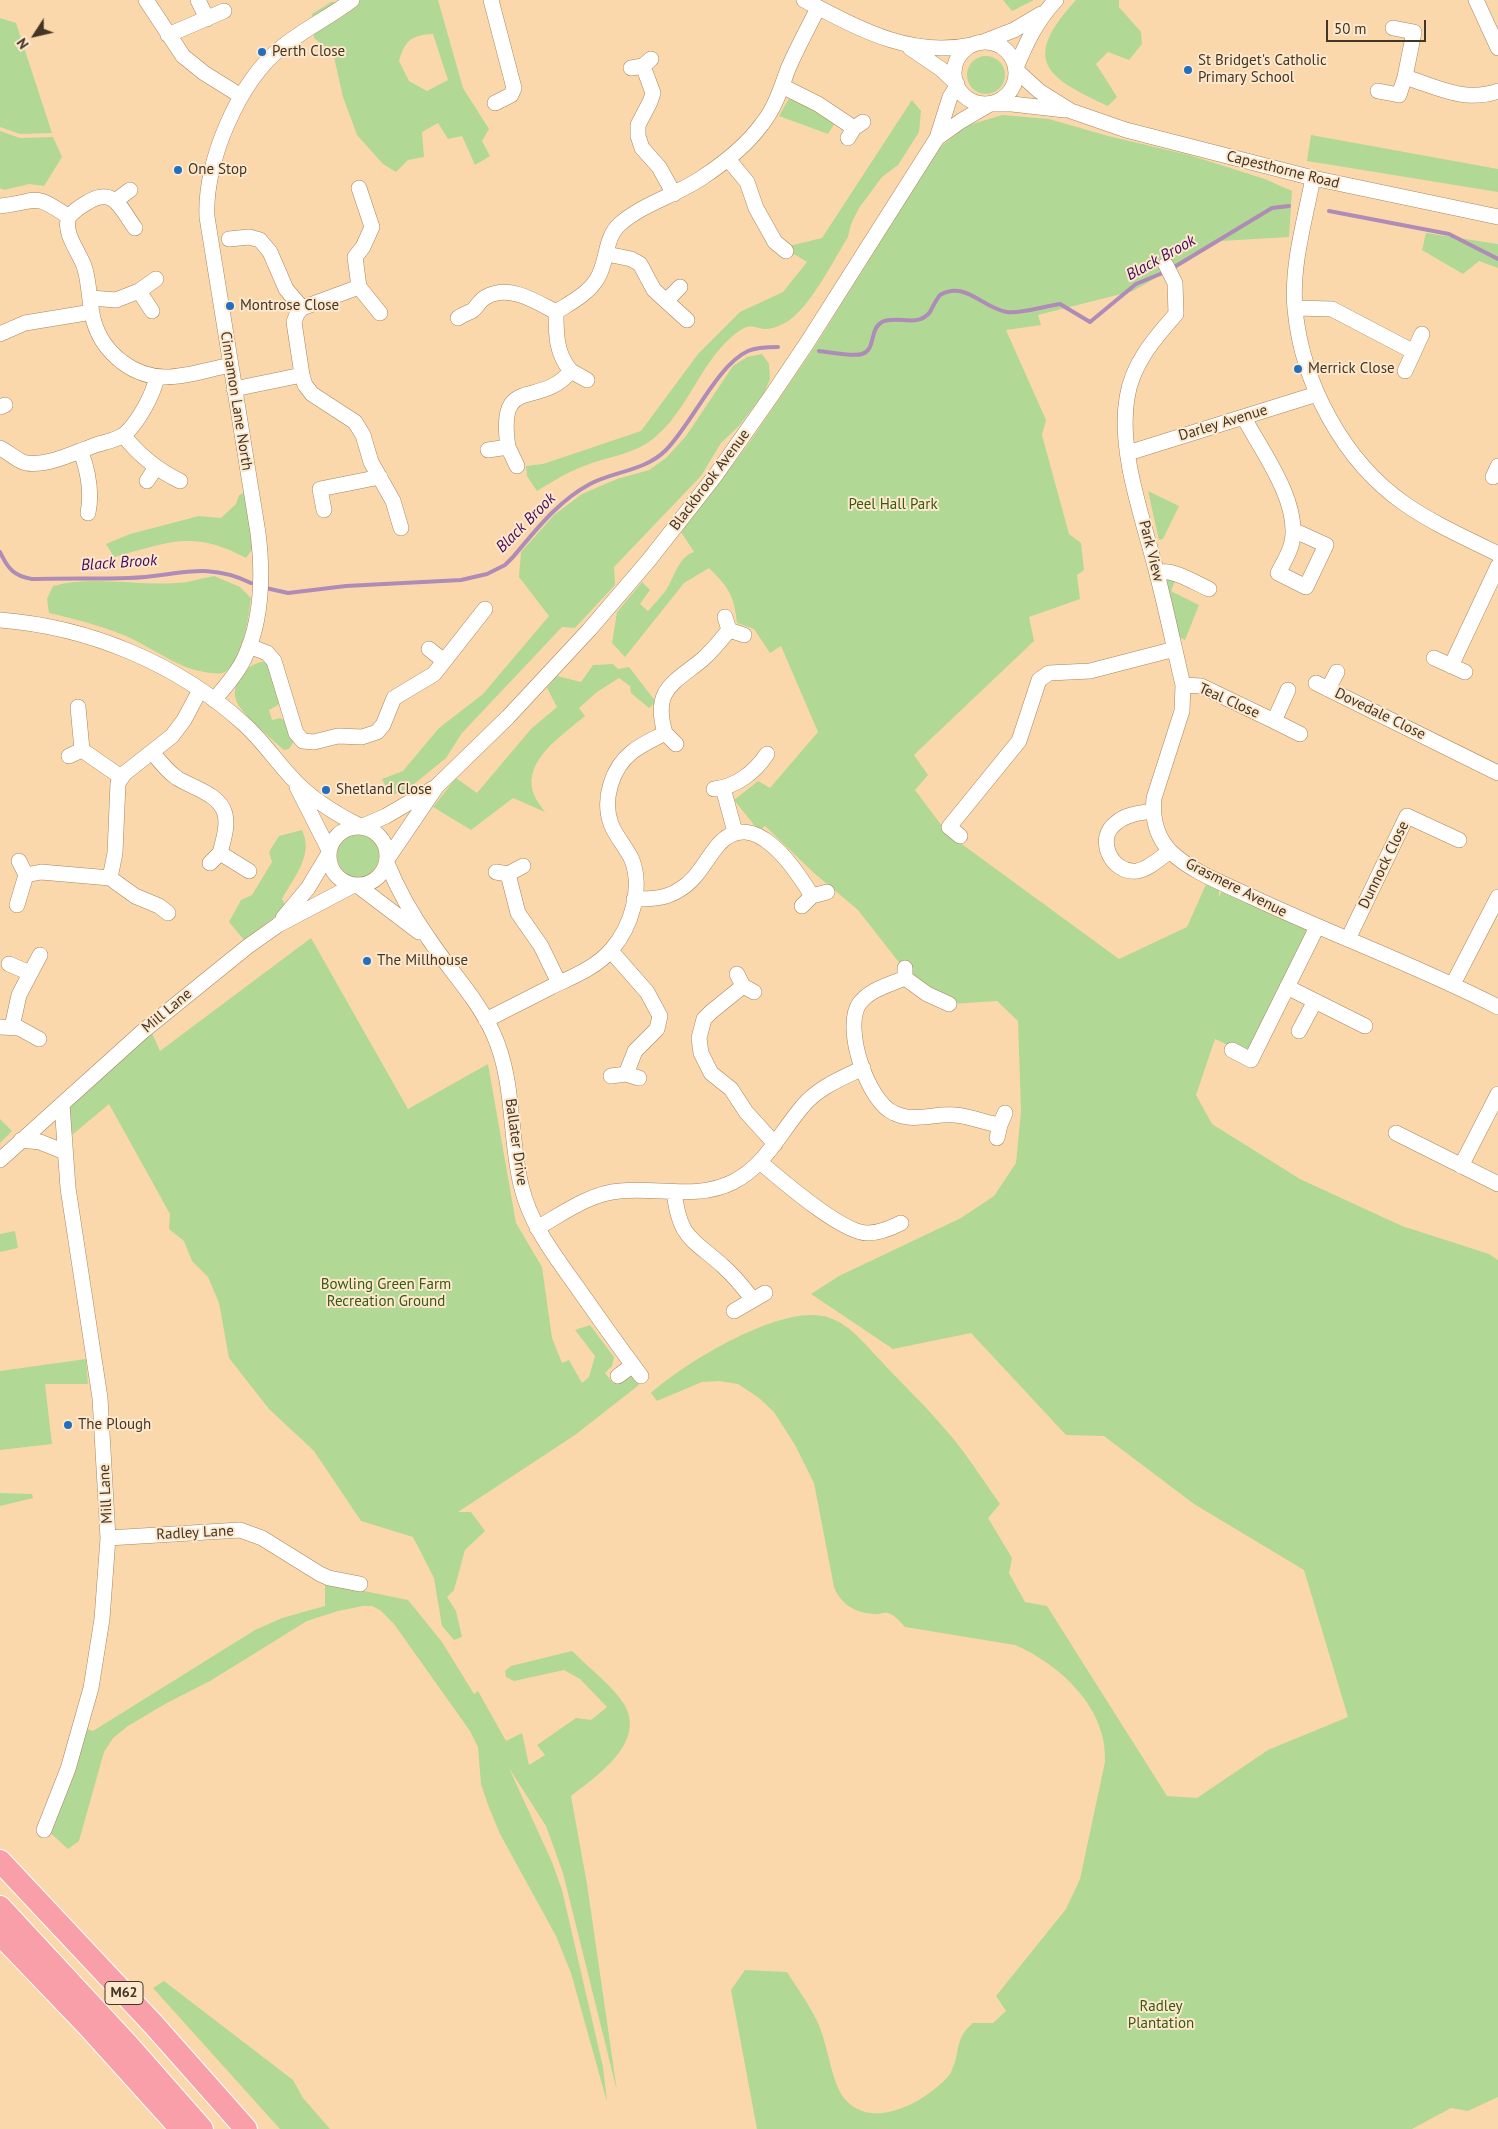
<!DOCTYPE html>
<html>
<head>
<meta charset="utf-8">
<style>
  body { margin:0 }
  #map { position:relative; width:1498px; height:2129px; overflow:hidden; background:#fbd8ac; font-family:"PT Sans",sans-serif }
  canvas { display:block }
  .north { position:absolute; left:10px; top:10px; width:50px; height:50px; -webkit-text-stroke:4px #fde8ce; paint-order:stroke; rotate:235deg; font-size:14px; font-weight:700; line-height:20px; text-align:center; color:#433624 }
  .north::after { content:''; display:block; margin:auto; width:18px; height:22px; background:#433624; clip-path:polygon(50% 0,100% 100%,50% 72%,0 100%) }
  .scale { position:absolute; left:1326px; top:20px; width:100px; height:22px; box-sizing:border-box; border:2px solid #433624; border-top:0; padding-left:6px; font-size:15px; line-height:18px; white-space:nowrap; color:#433624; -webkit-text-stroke:4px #fde8ce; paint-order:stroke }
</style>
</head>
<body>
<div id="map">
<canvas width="1498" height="2129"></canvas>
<div class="north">N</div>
<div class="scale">50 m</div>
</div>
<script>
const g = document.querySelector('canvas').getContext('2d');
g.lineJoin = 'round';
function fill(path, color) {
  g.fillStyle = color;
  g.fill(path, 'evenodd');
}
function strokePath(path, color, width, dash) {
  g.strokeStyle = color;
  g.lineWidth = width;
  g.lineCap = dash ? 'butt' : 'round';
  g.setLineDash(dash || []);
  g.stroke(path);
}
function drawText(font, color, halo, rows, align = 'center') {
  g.font = font + ' "PT Sans",sans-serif';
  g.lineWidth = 4;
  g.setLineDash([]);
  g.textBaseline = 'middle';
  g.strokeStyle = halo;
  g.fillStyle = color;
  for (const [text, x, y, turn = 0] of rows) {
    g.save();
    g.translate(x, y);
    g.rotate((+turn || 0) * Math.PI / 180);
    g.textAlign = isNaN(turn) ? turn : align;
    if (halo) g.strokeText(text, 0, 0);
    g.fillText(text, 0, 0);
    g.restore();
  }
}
const green = new Path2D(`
  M 349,0 L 438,0 L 463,88 L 489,129 L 482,141 L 490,156 L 475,165 L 462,136 L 448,139 L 438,123 L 422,132 L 424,157 L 408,160 L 396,172 L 383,164 L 357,135 L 343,97 L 333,53 L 314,38 L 312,14 L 331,2 L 345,2 ZM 433,34 L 448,80 L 427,91 L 409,81 L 399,61 C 405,40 412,35 433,34 Z
  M 1003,0 L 1034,0 L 1012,11 Z
  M 1076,0 L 1119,0 L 1119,7 L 1141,32 L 1142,44 L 1129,60 L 1108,52 L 1096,64 L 1117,97 L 1108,106 C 1045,77 1021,60 1076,0 Z
  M 0,18 L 16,23 L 52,133 L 20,134 L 0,127 Z
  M967 75a19 19 0 1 1 38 0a19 19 0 1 1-38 0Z
  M 792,97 L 835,123 L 828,134 L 779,116 L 788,100 Z
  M 912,100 L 921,111 L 919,132 L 898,165 L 882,177 L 859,208 L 851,224 L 848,237 C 833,261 809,310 785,323 C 781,325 772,329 767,329 C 756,329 751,322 739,331 C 701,358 690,409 654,438 C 633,455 609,456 584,466 C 567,472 552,482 537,491 L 527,476 L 526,466 L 543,464 L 641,431 L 698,354 L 740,312 L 783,292 L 807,262 L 789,251 L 789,246 L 822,238 Z
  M 1002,115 L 1049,119 L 1108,136 L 1189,155 L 1265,179 L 1292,191 L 1289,237 L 1221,241 L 1133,291 L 1038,315 L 1041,325 L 1006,330 L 1046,420 L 1042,435 L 1069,534 L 1081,543 L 1084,570 L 1077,575 L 1080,599 L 1029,617 L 1034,641 L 914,755 L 928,775 L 915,790 L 948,834 L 1119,959 L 1187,927 L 1207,882 L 1219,889 L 1219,897 L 1225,884 L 1308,923 L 1305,934 L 1247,1054 L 1215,1039 L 1196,1095 L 1212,1124 L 1300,1179 L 1402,1226 L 1489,1254 L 1498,1260 L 1498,2097 L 1468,2111 L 1451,2108 L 1412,2129 L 757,2129 L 731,1990 L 745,1970 L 787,1972 C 797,1988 809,2004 817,2021 C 828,2044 829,2071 841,2094 C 864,2129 910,2110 937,2087 C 942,2083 950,2076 952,2070 C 961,2050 954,2039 973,2023 L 993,2023 L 1006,2011 L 996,1996 L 1066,1909 L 1080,1879 L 1105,1762 C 1108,1709 1061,1665 1015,1645 L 905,1627 C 901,1623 896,1616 890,1614 C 884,1611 881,1615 875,1614 C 856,1613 841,1605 834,1587 L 814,1483 L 795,1445 L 774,1412 L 759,1398 L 738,1384 L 719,1381 L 702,1382 L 657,1401 L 651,1393 C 685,1363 784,1301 830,1318 C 851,1325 867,1347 882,1362 C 902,1384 925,1405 944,1428 C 965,1451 982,1479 1000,1504 L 988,1518 L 1012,1558 L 1009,1573 L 1025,1602 L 1047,1606 L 1167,1796 L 1197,1798 L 1268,1750 L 1348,1717 L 1304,1570 L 1194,1504 L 1104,1436 L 1066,1435 L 971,1333 L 893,1349 L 811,1294 L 839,1276 L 961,1218 L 994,1196 L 1016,1163 L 1021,1111 L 1018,1021 L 997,1001 L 951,1004 L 919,988 L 858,910 L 814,873 L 765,826 L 759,831 L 734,800 L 758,781 L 770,788 L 818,732 L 781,646 L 770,653 L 754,629 L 737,623 C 734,595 729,588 709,568 L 684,583 L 625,657 L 612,643 L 617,612 L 642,582 L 650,590 L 640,604 L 648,611 C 654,604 661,597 666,590 C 674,578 678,557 694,552 L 681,532 L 749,443 L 814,348 L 939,148 L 966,126 Z
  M 0,131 L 20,138 L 53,137 L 62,157 L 44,186 L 29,184 L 4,190 L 0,188 Z
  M 1311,135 L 1498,169 L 1498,192 L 1307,161 Z
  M 1426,233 L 1498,244 L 1498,268 L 1479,261 L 1463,274 L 1422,250 Z
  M 762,354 L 769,364 L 770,379 L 764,393 L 739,426 L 721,443 L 701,476 L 614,567 L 615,585 L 575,628 L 562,627 L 462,733 L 446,758 L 408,789 L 390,796 L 382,779 L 403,771 L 439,728 L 483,694 L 549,616 L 519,577 L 521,552 L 554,515 L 582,494 L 617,479 L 649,470 L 666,458 L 686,436 L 733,366 L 747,357 Z
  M 1148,491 L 1179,506 L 1163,539 L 1159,540 Z
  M 246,492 L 253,548 L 246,558 C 192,529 168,543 114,557 L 106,544 L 130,534 L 199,516 L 221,518 L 236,504 L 239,495 Z
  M 214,576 L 240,587 L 251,598 C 249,615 242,663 225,672 C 218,676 199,671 191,669 C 169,661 148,646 126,636 C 102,626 75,619 49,613 L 47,599 L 53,586 C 93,575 135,586 176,583 C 188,583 202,578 214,576 Z
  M 1165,579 L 1176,579 L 1171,591 L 1199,605 L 1185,640 L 1177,636 Z
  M 261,662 L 267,662 L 280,701 L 278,705 L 269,710 L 272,720 L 280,718 L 287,722 L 294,741 L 289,749 L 284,750 C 272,739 240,713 236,700 C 233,692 236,684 240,678 C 245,670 252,664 261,662 Z
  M 613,664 L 618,669 L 629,667 L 656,702 L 649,708 L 631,693 L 630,686 L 619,678 L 597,692 L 579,708 L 585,716 C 564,734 523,760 533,792 C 535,799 541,806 545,812 L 513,798 L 471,830 L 433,807 L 456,778 L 477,793 L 531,729 L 557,707 L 547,688 L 557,676 L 581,682 L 593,665 Z
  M 302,830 C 314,855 294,877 282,899 L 287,908 L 244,940 L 229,922 L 241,900 L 252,895 L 272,862 L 269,852 L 279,836 Z
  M337 856a21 21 0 1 1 42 0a21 21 0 1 1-42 0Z
  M 311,938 L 408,1109 L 488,1064 L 516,1223 L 542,1267 L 552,1338 L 562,1363 L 569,1360 L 582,1383 L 589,1377 L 595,1356 L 575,1330 L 590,1325 L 614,1357 L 612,1366 L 605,1373 L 613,1383 L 624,1376 L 633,1377 L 639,1385 L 575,1435 L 458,1512 L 471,1512 L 485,1531 L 465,1550 L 454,1590 L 447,1597 L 456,1611 L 462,1637 L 454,1640 L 442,1626 L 434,1578 L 413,1537 L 361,1521 L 314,1451 L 269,1409 L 229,1358 L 219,1303 L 208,1277 L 192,1261 L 184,1241 L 169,1229 L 170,1214 L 109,1104 L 72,1135 L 59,1112 L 151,1031 L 160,1051 Z
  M 0,1119 L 12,1131 L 0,1143 Z
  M 15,1231 L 18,1248 L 0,1252 L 0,1234 Z
  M 86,1359 L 88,1384 L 45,1384 L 52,1444 L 0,1450 L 0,1371 Z
  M 0,1493 L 32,1494 L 33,1498 L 0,1506 Z
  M 325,1583 L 408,1600 L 442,1642 L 474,1694 L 478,1691 L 506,1741 L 522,1733 L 529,1765 L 545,1755 L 537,1745 L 576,1718 L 591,1720 L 607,1707 L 580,1679 L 564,1670 L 514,1681 L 506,1677 L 505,1671 L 511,1666 L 572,1651 C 589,1668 611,1684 624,1704 C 647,1742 597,1776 571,1796 L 587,1884 L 617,2091 L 563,1873 L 546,1826 L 509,1768 L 552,1862 L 562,1890 L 603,2067 L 607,2102 L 571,1973 L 556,1936 L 500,1834 L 488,1805 L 481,1784 L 478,1747 L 470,1731 L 394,1624 L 380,1610 L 372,1606 L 363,1606 L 338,1611 L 307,1621 L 210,1681 L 165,1704 L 128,1726 L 113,1738 L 104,1752 L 79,1841 L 68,1849 L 47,1830 L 81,1727 L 93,1731 L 255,1630 L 282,1618 L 325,1606 Z
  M 164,1981 L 293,2080 L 303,2098 L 330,2129 L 280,2129 L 153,1988 Z`);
const stream = new Path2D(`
  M 1329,211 L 1449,234 L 1498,259
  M 1171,269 L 1272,208 L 1289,206
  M 819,351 C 830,352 853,357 862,354 C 876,350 869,329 882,322 C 897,315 918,328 930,312 C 933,306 936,300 940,295 C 965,280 982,308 1007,312 C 1021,314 1045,306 1060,304 L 1090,322 L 1136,284 L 1165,272
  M 0,552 C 8,569 14,576 32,579 C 65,578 97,579 129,578 C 175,577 205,560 251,583
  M 266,588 L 288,593 L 346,586 L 461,580 L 487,574 L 505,565 L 513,557 C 536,530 558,501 590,484 C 615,471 645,471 666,450 C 692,424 717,365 748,351 C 757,347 768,347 778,347`);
const minor = new Path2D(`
  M 146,0 L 183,56 L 204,73 L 241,96
  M 198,0 L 207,19
  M 491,0 L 514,88 L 511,95 L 495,103
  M 804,0 C 858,28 909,58 971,45
  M 1476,0 L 1498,48
  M 168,35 L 224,11
  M 983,42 L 1014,30 L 1041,14
  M954 73a31 31 0 1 1 62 0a31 31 0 1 1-62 0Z
  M 910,48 L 941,69 L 957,84
  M 643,66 L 653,93 L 650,102 L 638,125 L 638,136 L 642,148 L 659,167 L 674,194
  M 631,68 L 643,66 L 651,59
  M 1016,68 C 1026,43 1037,20 1056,0
  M 1016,70 L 1039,91 L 1071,111 L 1126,130 L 1313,178 L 1498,217
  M 1405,77 C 1437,87 1464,103 1498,91
  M 782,86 L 818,104 L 854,128
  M 1378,91 L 1399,95 L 1405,77 L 1414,32 L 1393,28
  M 993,104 L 1012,104 L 1065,110
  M 848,138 L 854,128 L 863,122
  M 937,138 L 961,121 L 990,104
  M 728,159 L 747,182 L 756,208 L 775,242 L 786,251
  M 1313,178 C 1305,220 1291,266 1295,309 C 1302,383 1343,461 1405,504 C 1434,524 1466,538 1498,554
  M 359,188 L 372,227 L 363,247 L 355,257 L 359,287 L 380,313
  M 115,201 L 130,190
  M 0,206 C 40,202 31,191 69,217 C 62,233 81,254 85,269 C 90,287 89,305 94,322 C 99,339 108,351 122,362 C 158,389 190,373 231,365
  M 69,217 C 74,210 81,206 88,202 C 114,186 121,209 135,228
  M 229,239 L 249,237 L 260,240 L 270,252 L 286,289 L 302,308 L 297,314 L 294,322 L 302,375
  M 607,254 L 631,259 L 640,264 L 654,290 L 687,320
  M 1166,265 L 1175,283 L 1176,314 C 1154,339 1132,364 1127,398 C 1118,452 1143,518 1156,570 C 1166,608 1174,647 1183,685 L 1182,711 L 1154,798 C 1152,818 1156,836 1170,851 C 1191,872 1225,884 1252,897 C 1333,935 1418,966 1498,1007
  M 91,298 L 116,300 L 139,291
  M 666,301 L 680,287
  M 302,308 L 359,287
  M 1295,308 L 1332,309 L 1414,352
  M 152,311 L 139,291 L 156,279
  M 556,312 C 570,303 588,294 597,279 C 608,262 604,238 620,224 C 644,203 677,195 703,177 C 724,163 747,145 762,124 C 775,108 781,88 788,69 C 797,48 808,28 818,8
  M 458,318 C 462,315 467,313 472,311 C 477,307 480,300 486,297 C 509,284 535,301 556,312 C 556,334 556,354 571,371
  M 0,334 L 25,323 L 92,312
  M 1405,371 L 1422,334
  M 234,389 L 302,375 L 305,385 L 312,394 L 355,422 L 363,435 L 371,462 L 393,501 L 401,528
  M 0,407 L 5,405
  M 1244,418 C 1262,451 1300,502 1292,542 C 1290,553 1283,563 1278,573 L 1306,587 L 1326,545 L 1293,530
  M 123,435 C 139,455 157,470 180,481
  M 508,447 C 497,372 539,410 571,371 L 587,380
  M 0,448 C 9,452 17,461 26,463 C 49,466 73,453 93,446 C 103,442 116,441 125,434 C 139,421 153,395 157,377
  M 488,450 L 508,447 L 517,466
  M 81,452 C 88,471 92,493 88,513
  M 1128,453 L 1317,394
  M 1493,477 L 1498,466
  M 147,481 L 156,467
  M 324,510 L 320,489 L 380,477
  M 1157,572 C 1174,569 1193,582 1209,589
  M 725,617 L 729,630 L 744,635
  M 0,620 C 89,627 177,663 244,724 C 262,740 275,760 292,778 C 310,798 336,814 360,826
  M 249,646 L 267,653 L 274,661 L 296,733 L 303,741 L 314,742 L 338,736 L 362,737 L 377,732 L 383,725 L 394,698 L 434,674 L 485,609
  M 429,649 L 444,661
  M 1434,658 L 1465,672
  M 1451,666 L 1498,566
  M 1316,683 L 1498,773
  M 1183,685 L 1201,686 L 1274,721 L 1288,690
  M 1328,689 L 1337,672
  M 214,700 C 225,687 237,674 244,659 C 262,621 263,573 258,533 L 207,217 C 204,162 239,81 282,47 C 304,29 330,17 352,0
  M 78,707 L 82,750
  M 1274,721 L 1300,734
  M 665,733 C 652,689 674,683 703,659 C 713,650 721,640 729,630
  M 153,753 C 160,762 167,771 177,778 C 193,788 220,794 225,814 C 228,827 223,841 220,853
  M 69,756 L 82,750 L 121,777
  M 297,787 L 329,850
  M 723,788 L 735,832
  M 714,789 C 736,787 755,772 767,754
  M 1153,811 C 1140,813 1126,814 1116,823 C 1095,838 1111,874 1137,871 C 1149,869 1160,858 1170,851
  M 363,826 L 386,816 L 434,788
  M329 856a29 29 0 1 1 58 0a29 29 0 1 1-58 0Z
  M 960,836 L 949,827 L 1019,741 L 1039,680 L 1049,673 L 1090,671 L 1175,649
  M 388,858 L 437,786 L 508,717 L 589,630 L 649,560 L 715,476 L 772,395 L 807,343 L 937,138 L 950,97 L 957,86
  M 210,863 L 220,853 L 249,871
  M 387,863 C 398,890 412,915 429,939 C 450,971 477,998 493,1033 C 515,1081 509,1135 521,1185 C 530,1224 554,1255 577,1287 C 598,1317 619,1347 641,1376
  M 496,872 L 508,874 L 523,866
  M 508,874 L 518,913 L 541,946 L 559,983
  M 26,875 L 41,872 L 110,878 L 135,896 L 159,906 L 168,913
  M 110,878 L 115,853 L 118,783 L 125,773 L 172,736 L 184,720 L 200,690
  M 357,885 L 419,932
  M 634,899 C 650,899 665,899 679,890 C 698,879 705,860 719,844 C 754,806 795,868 812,896
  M 17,905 L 26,875 L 19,861
  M 802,906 L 812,896 L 827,892
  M 283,918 L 308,888 L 329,853
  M 1348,939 L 1407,816 L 1459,840
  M 611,951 L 647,992 L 660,1016 L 657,1029 L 635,1051 L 626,1074
  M 9,964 L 30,973
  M 905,968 L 905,978 L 927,994 L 949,1004
  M 737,974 L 743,986 L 754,992
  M 905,978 C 889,985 870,989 859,1004 C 843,1029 868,1102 894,1113 C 915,1123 934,1113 955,1115 C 970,1116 985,1123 1000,1125
  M 1453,984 L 1498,897
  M 743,986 L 711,1012 L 704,1019 L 699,1038 L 701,1053 L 711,1073 L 731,1089 L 746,1112 L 775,1144
  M 1287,987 L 1365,1026
  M 486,1020 C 508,1009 529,998 551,987 C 572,977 596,968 612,949 C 631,927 643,889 632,860 C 626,847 616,837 611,824 C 602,799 612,768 632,752 C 642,744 654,739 665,733 L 676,744
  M 0,1027 L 19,1028 L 39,1039
  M 12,1027 L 19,995 L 40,955
  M 1299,1031 L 1315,1001
  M 1232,1050 L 1251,1060 L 1317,927
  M 611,1076 L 626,1074 L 639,1078
  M 1396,1133 L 1498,1184
  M 997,1138 L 1000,1125 L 1005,1113
  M 21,1140 L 40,1142 L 65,1152
  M 0,1160 L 142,1032 L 247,947 L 278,925 L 354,885
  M 760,1162 C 780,1179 843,1234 868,1233 C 880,1233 891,1228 901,1223
  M 1461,1166 L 1498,1094
  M 674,1192 C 680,1240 692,1238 724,1267 C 735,1277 744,1288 753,1300
  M 537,1228 C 562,1214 590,1193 620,1191 C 658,1187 697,1200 733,1182 C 765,1166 780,1133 802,1107 C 817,1088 842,1078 863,1068
  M 734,1311 L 765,1293
  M 618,1376 L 633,1365
  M 108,1538 L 240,1530 L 262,1538 L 320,1574 L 329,1578 L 360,1584
  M 44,1830 L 68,1769 L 91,1688 L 102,1619 L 108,1538 L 100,1398 L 68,1188 L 62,1104`);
const highway = new Path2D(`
  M 0,1861 L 153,2024 L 246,2129
  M 0,1907 L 128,2045 L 202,2129
  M 0,1934 L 88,2026 L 181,2129`);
const markers = [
  [262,52,5,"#2170bf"],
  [1188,70,5,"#2170bf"],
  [178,170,5,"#2170bf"],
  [230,306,5,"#2170bf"],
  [1298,369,5,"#2170bf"],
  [326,790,5,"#2170bf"],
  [367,961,5,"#2170bf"],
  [68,1425,5,"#2170bf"]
];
const shields = [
  [124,1993,38]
];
const shieldNames = [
  ["M62",124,1993]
];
const poiNames = [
  ["Perth Close",272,52],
  ["St Bridget's Catholic",1198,61],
  ["Primary School",1198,78],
  ["One Stop",188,170],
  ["Montrose Close",240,306],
  ["Merrick Close",1308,369],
  ["Shetland Close",336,790],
  ["The Millhouse",377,961],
  ["The Plough",78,1425]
];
const streetNames = [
  ["Capesthorne Road",1283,170,14],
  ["Cinnamon Lane North",236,401,81],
  ["Darley Avenue",1223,423,-17],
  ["Blackbrook Avenue",710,480,-53],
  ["Park View",1151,551,76],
  ["Teal Close",1229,701,24],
  ["Dovedale Close",1380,714,26],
  ["Dunnock Close",1384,865,-64],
  ["Grasmere Avenue",1236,888,27],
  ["Mill Lane",167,1011,-40],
  ["Ballater Drive",516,1142,82],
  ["Mill Lane",106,1494,-93],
  ["Radley Lane",195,1533,-3]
];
const parkNames = [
  ["Peel Hall Park",893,505],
  ["Bowling Green Farm",386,1285],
  ["Recreation Ground",386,1302],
  ["Radley",1161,2007],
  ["Plantation",1161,2024]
];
const waterNames = [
  ["Black Brook",1161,258,-29],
  ["Black Brook",526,523,-45],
  ["Black Brook",119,563,-4]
];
fill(green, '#b2d896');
strokePath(stream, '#ae8cb7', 4);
strokePath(minor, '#a7865d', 16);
strokePath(highway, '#fff', 24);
strokePath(minor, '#fff', 15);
strokePath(highway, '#f99faa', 22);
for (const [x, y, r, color] of markers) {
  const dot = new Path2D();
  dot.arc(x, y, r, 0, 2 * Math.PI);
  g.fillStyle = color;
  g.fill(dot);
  strokePath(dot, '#fde8ce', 2);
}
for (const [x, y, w] of shields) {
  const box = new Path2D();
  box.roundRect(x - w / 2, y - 11.5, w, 23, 4);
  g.fillStyle = '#fde8ce';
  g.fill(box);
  strokePath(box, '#433624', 1);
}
drawText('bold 14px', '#433624', null, shieldNames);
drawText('15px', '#433624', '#fde8ce', poiNames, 'left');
drawText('15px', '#433624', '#fde8ce', streetNames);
drawText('15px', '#365a10', '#fde8ce', parkNames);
drawText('italic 16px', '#440c5d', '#fde8ce', waterNames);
</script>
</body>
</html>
